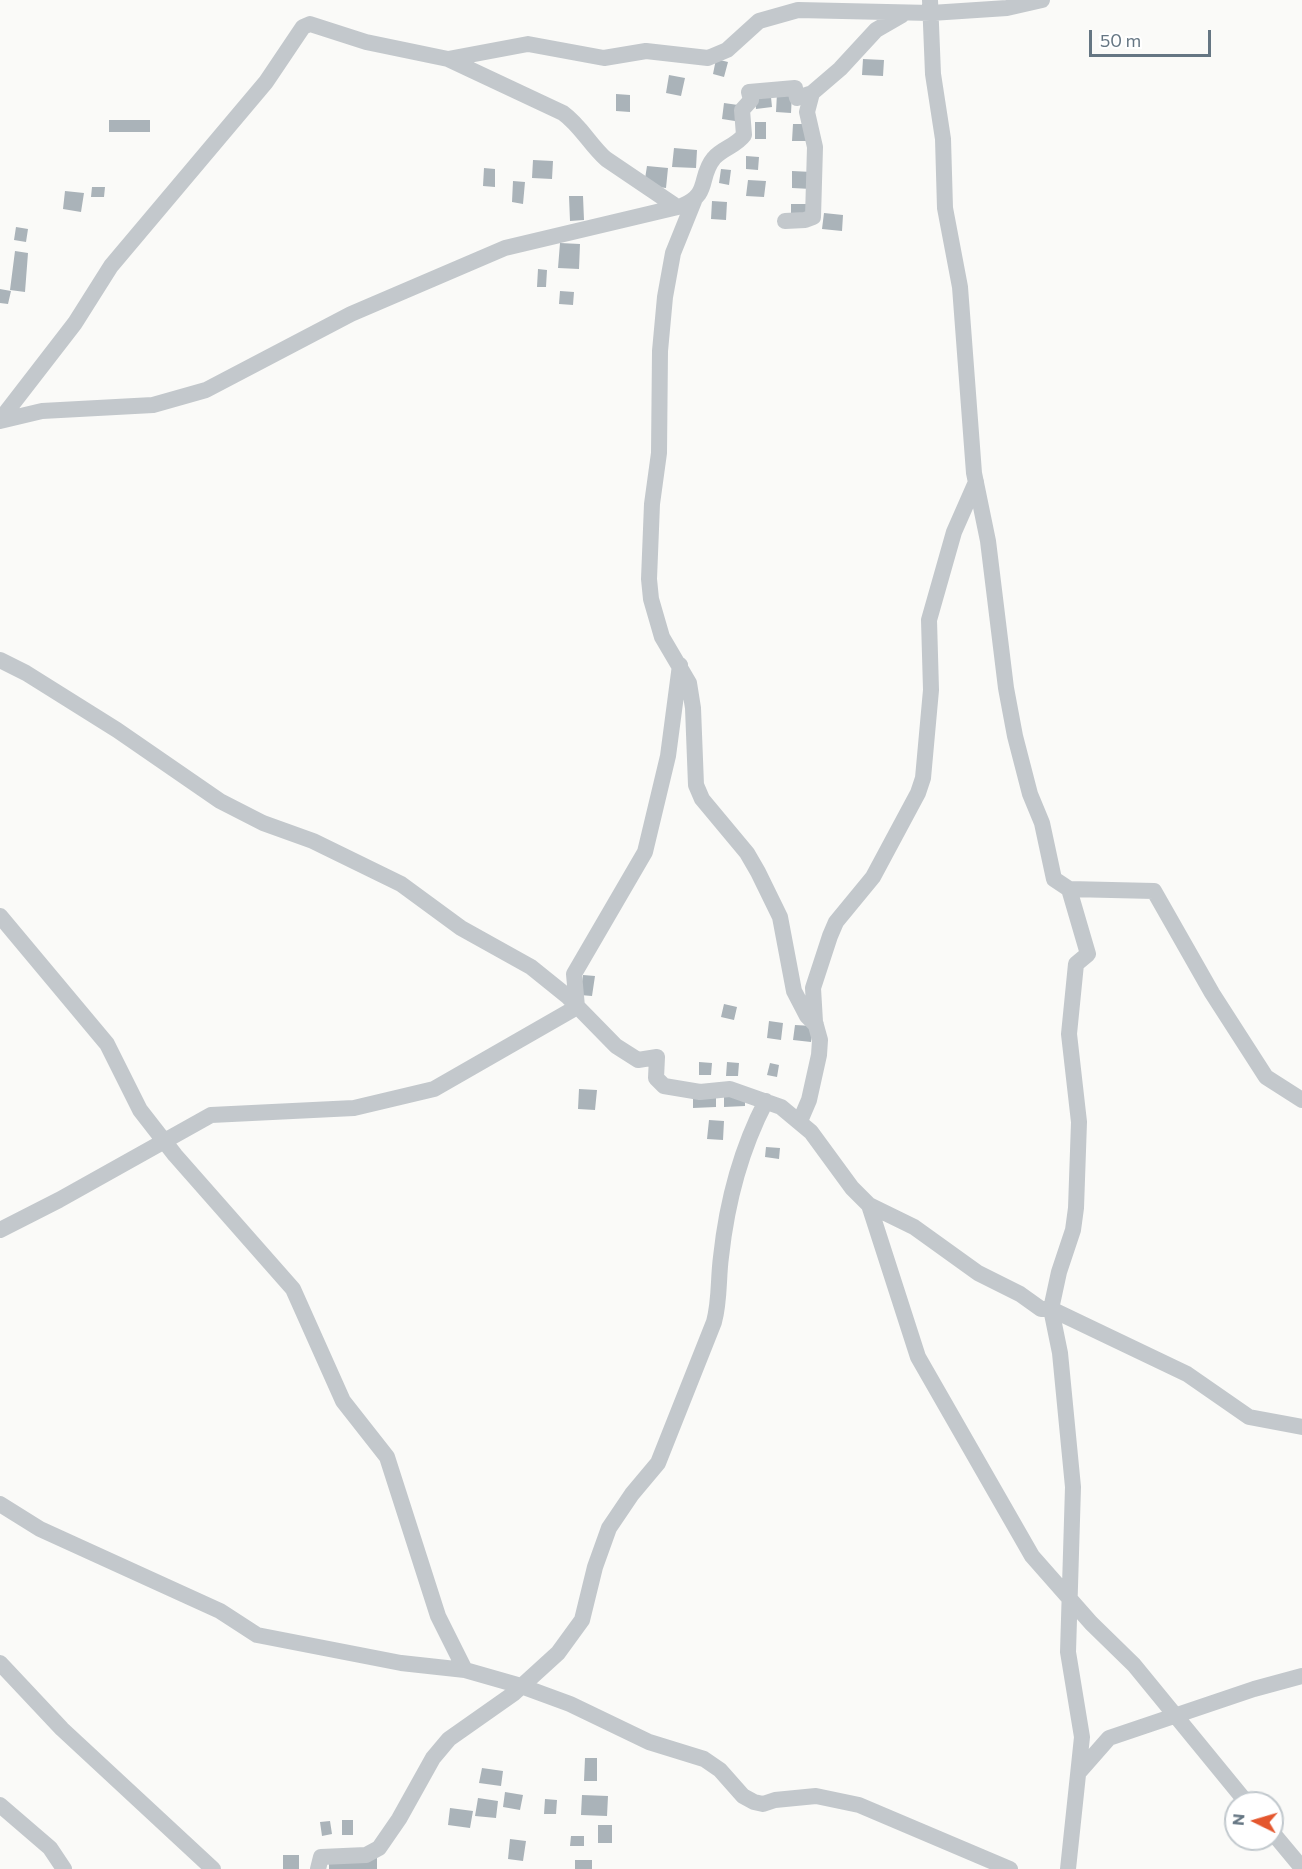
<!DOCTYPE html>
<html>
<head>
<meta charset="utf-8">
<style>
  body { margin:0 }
  #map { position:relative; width:1302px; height:1869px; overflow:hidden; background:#fafaf8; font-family:Commissioner,sans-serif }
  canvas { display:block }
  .north { position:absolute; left:1224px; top:1791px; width:60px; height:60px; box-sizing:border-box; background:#fff; border:2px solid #c1c8cd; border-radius:50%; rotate:275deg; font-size:16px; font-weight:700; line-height:24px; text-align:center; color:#657683 }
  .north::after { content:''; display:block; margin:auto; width:21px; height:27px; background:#e4572e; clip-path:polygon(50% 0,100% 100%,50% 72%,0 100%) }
  .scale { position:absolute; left:1089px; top:30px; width:122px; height:27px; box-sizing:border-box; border:3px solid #657683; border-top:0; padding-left:8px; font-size:18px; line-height:21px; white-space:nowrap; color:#657683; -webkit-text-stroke:4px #fff; paint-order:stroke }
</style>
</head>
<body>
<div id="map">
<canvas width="1302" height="1869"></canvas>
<div class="north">N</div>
<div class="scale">50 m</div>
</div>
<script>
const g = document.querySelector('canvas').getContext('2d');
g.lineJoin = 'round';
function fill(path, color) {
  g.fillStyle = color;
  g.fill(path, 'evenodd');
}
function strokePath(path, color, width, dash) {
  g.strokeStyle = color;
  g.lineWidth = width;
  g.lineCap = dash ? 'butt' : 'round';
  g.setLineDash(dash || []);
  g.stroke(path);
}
const building = new Path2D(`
  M 716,59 L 728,62 L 724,77 L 713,74 Z
  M 863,59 L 884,60 L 883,76 L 862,75 Z
  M 669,75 L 685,78 L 681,96 L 666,93 Z
  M 777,93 L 792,94 L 791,113 L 776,112 Z
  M 616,94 L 630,95 L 630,112 L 616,111 Z
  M 771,97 L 772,107 L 756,109 L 755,99 Z
  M 724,103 L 738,105 L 735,121 L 722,119 Z
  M 109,120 L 150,120 L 150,132 L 109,132 Z
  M 755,122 L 766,122 L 766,139 L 755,139 Z
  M 793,124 L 808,124 L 808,141 L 792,141 Z
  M 674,148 L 697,150 L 696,168 L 672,167 Z
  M 746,156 L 759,157 L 758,170 L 746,169 Z
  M 533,160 L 553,161 L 552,179 L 532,178 Z
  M 647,166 L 668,168 L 666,188 L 644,185 Z
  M 484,168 L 495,169 L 495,187 L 483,186 Z
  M 721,169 L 731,170 L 729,185 L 719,183 Z
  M 792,171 L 812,172 L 811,189 L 792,188 Z
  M 748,180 L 766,181 L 764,197 L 746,196 Z
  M 513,181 L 525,182 L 523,204 L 512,202 Z
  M 92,187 L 105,187 L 104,197 L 91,197 Z
  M 65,191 L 84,193 L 81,212 L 63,209 Z
  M 569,196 L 583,196 L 584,220 L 570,221 Z
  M 712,201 L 727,202 L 726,220 L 711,219 Z
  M 791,204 L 808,204 L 807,218 L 791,217 Z
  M 824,213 L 843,215 L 842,231 L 822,229 Z
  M 16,227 L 28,229 L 26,242 L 14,240 Z
  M 560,243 L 580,244 L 579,269 L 558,268 Z
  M 15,251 L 28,253 L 25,292 L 10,290 Z
  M 538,269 L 547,270 L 546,287 L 537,287 Z
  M 0,289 L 11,291 L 8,304 L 0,303 Z
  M 560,291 L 574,292 L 573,305 L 559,304 Z
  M 583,975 L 595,976 L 592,996 L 580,995 Z
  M 724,1004 L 737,1007 L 734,1020 L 721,1017 Z
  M 769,1021 L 783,1023 L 781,1040 L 767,1038 Z
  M 795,1025 L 813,1026 L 811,1042 L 793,1040 Z
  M 699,1062 L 712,1063 L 711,1075 L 699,1075 Z
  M 727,1062 L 739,1063 L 738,1076 L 726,1076 Z
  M 770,1063 L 779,1065 L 777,1077 L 767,1075 Z
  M 579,1089 L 597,1090 L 595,1110 L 578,1109 Z
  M 693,1093 L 716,1093 L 716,1107 L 693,1108 Z
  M 724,1093 L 745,1093 L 745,1106 L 724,1107 Z
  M 709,1120 L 724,1121 L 723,1140 L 707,1139 Z
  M 766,1147 L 780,1148 L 779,1159 L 765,1157 Z
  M 585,1758 L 597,1758 L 597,1781 L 584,1781 Z
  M 482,1768 L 503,1771 L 501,1786 L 479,1783 Z
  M 505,1792 L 523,1795 L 520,1810 L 503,1807 Z
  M 582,1795 L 608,1796 L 607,1816 L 581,1815 Z
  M 478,1798 L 498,1801 L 496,1818 L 475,1816 Z
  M 545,1799 L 557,1800 L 556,1814 L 544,1814 Z
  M 450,1808 L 473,1811 L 470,1828 L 448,1825 Z
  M 342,1820 L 353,1820 L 353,1835 L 342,1835 Z
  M 330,1821 L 332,1834 L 322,1836 L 320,1822 Z
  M 598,1825 L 612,1825 L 612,1843 L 598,1843 Z
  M 571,1836 L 584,1836 L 584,1846 L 570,1846 Z
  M 510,1839 L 526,1841 L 523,1861 L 508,1859 Z
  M 283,1855 L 299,1855 L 299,1869 L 283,1869 Z
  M 329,1855 L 377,1857 L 377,1869 L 329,1869 Z
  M 575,1860 L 592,1860 L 592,1869 L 575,1869 Z`);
const minor = new Path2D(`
  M 930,0 L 933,74 L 943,139 L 945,208 L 960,287 L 974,473 L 988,541 L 1006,688 L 1015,736 L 1030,794 L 1042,823 L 1054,879 L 1069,889 L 1088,954 L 1076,964 L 1069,1034 L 1079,1122 L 1076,1208 L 1073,1230 L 1059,1272 L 1051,1309 L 1060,1353 L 1073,1487 L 1068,1652 L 1082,1737 L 1068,1869
  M 448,59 L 528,44 L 604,58 L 646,51 L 708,58 L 727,50 L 759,21 L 798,10 L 931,13 L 1007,8 L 1042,0
  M 694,201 L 673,253 L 665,297 L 660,351 L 659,453 L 652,504 L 649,579 L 651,599 L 662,637 L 689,683 L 693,708 L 696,785 L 702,799 L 747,853 L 758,872 L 780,917 L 794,991 L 807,1016 L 816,1025
  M 785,221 L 805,220 L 813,217 L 815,147 L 807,112 L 812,93 L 840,69 L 876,30 L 902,15
  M 0,420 L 75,323 L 111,266 L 266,82 L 303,27 L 310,24 L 366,42 L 448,59 L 563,113 C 581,126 590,145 606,159 L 677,207
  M 0,421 L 42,411 L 153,405 L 206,390 L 351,314 L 505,248 L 682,206 C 711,194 698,177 714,158 C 723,148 736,146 744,135 L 742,110 L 751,100 L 749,92 L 795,88 L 797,98 L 812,93
  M 0,660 L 26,673 L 117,730 L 220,801 L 263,823 L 313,841 L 401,884 L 461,928 L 531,967 L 567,996 L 616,1046 L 638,1060 L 657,1057 L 656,1078 L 664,1086 L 700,1092 L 730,1089 L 781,1107 L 811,1132 L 852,1188 L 869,1205 L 914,1227 L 978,1273 L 1020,1294 L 1041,1309 L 1051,1309 L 1187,1374 L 1249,1417 L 1302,1427
  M 1069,889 L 1154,891 L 1212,993 L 1266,1077 L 1302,1100
  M 0,916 L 107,1044 L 140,1110 L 175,1155 L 293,1289 L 343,1401 L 387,1457 L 438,1616 L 465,1670
  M 800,1121 L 809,1100 L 819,1055 L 820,1040 L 815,1022 L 813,988 L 830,936 L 836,922 L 873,877 L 918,793 L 923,778 L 931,690 L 929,620 L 954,532 L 976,482
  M 869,1205 L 918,1357 L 1032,1556 L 1091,1623 L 1134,1665 L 1247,1803
  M 0,1230 L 59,1200 L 211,1115 L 354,1108 L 434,1089 L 577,1007 L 574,974 L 645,852 L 668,756 L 680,665
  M 0,1504 L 40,1529 L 220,1611 L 257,1635 L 401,1663 L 465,1670 L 521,1686 L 570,1704 L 649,1742 L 704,1759 L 720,1770 L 743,1796 L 754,1802 L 763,1804 L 775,1800 L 816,1796 L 859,1805 L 1010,1869
  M 0,1663 L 62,1729 L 213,1869
  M 1080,1771 L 1109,1738 L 1254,1689 L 1302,1676
  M 0,1805 L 50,1848 L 64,1869
  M 1272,1832 L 1302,1868
  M 318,1869 L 321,1857 L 366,1855 L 379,1848 L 399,1819 L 433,1758 L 449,1739 L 513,1694 L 558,1653 L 582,1620 L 595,1567 L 609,1528 L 632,1494 L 658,1463 L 714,1322 C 720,1300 718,1279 721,1257 C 727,1201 740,1151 766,1101`);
fill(building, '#aab3b9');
strokePath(minor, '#c3c8cc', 16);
</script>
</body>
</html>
